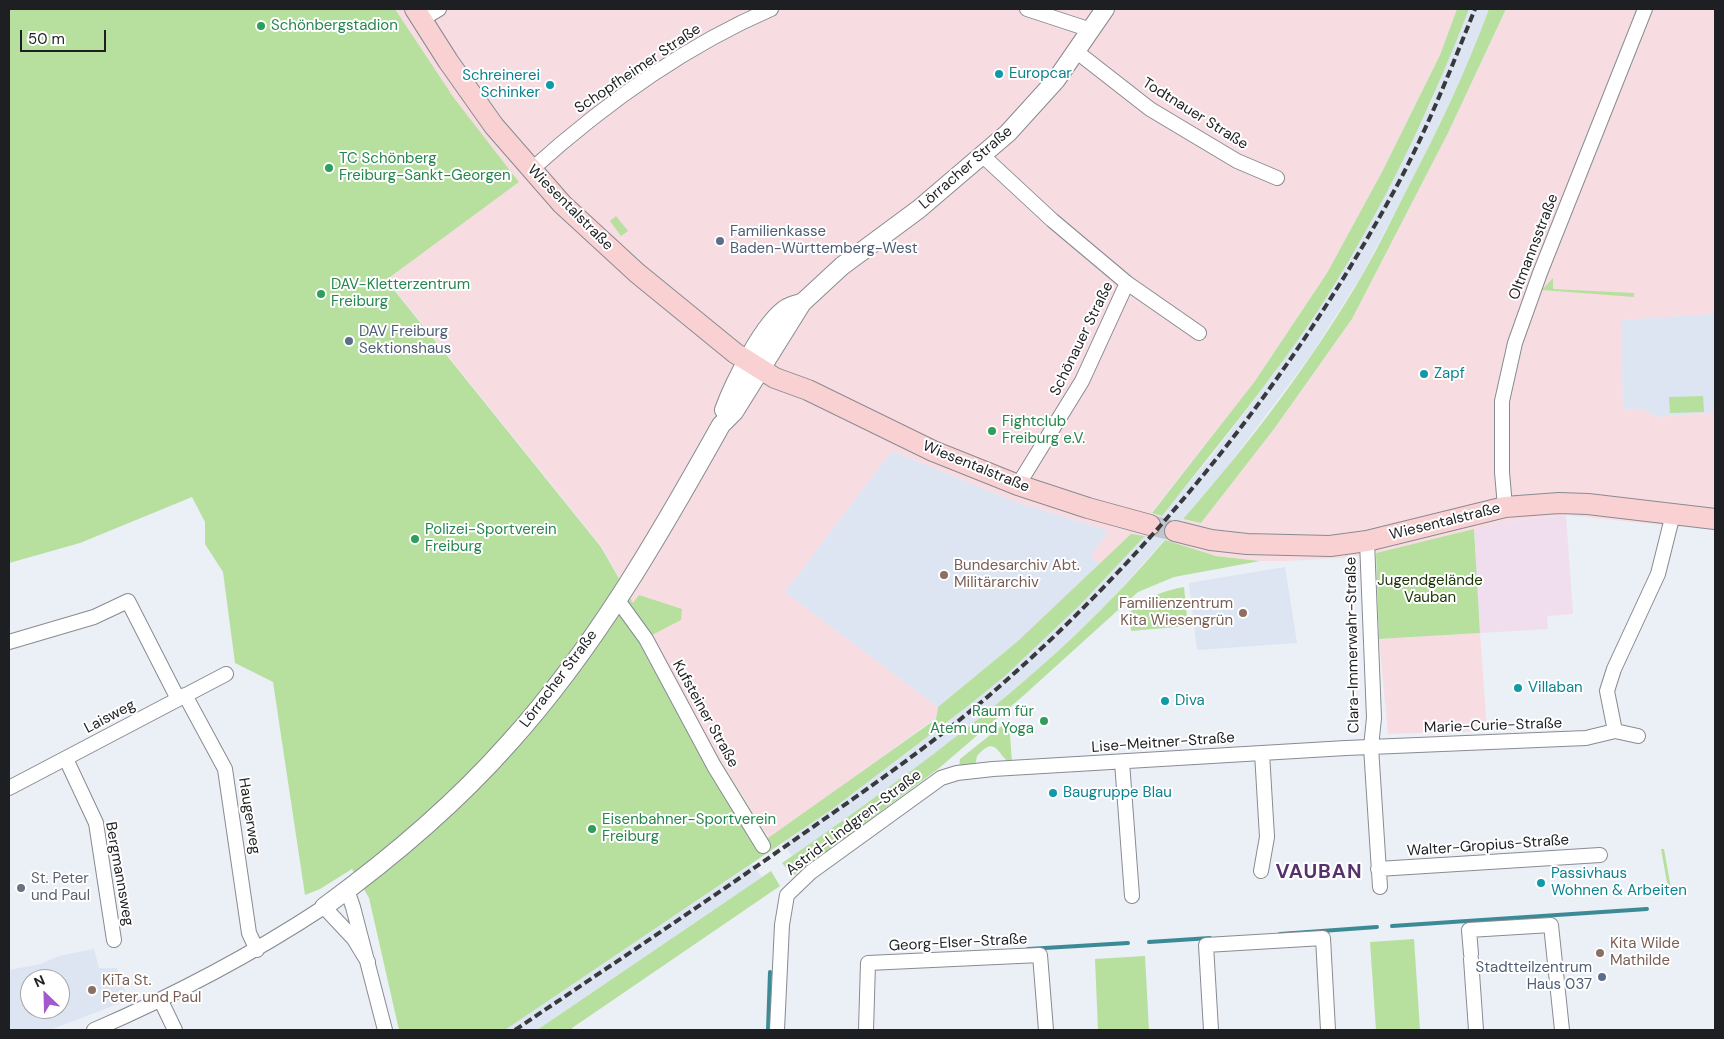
<!DOCTYPE html>
<html>
<head>
<meta charset="utf-8">
<style>
  body { margin:0 }
  #map { position:relative; width:1724px; height:1039px; overflow:hidden; background:#ebeff6; font-family:"DM Sans",sans-serif }
  canvas { display:block }
  .frame { position:absolute; inset:0; border:10px solid #1e1f22; pointer-events:none }
  .north { position:absolute; left:20px; top:969px; width:50px; height:50px; box-sizing:border-box; background:#fff; border:1px solid #a5a5a7; border-radius:50%; rotate:336deg; font-size:14px; font-weight:700; line-height:20px; text-align:center; color:#1e1f22 }
  .north::after { content:''; display:block; margin:auto; width:18px; height:22px; background:#a359cd; clip-path:polygon(50% 0,100% 100%,50% 72%,0 100%) }
  .scale { position:absolute; left:20px; top:30px; width:86px; height:22px; box-sizing:border-box; border:2px solid #1e1f22; border-top:0; padding-left:6px; font-size:15px; line-height:18px; white-space:nowrap; color:#1e1f22; -webkit-text-stroke:4px #fff; paint-order:stroke }
</style>
</head>
<body>
<div id="map">
<canvas width="1724" height="1039"></canvas>
<div class="frame"></div>
<div class="north">N</div>
<div class="scale">50 m</div>
</div>
<script>
const g = document.querySelector('canvas').getContext('2d');
g.lineJoin = 'round';
function fill(path, color) {
  g.fillStyle = color;
  g.fill(path, 'evenodd');
}
function strokePath(path, color, width, dash) {
  g.strokeStyle = color;
  g.lineWidth = width;
  g.lineCap = dash ? 'butt' : 'round';
  g.setLineDash(dash || []);
  g.stroke(path);
}
function drawText(font, color, halo, rows, align = 'center') {
  g.font = font + ' "DM Sans",sans-serif';
  g.lineWidth = 4;
  g.setLineDash([]);
  g.textBaseline = 'middle';
  g.strokeStyle = halo;
  g.fillStyle = color;
  for (const [text, x, y, turn = 0] of rows) {
    g.save();
    g.translate(x, y);
    g.rotate((+turn || 0) * Math.PI / 180);
    g.textAlign = isNaN(turn) ? turn : align;
    if (halo) g.strokeText(text, 0, 0);
    g.fillText(text, 0, 0);
    g.restore();
  }
}
const commercial = new Path2D(`
  M 1566,515 L 1573,614 L 1547,616 L 1548,629 L 1480,633 L 1474,529 L 1511,521 Z`);
const industrial = new Path2D(`
  M 395,9 L 1457,9 L 1440,55 L 1383,170 L 1327,273 L 1255,381 L 1152,512 L 1162,516 L 1145,536 L 1131,535 L 1100,564 L 1090,556 L 1109,531 L 1013,501 L 892,451 L 785,592 L 938,707 L 936,718 L 769,838 L 712,747 L 602,547 L 386,279 L 519,182 L 454,98 Z
  M 1506,9 L 1715,9 L 1715,314 L 1621,320 L 1623,409 L 1644,410 L 1657,417 L 1715,412 L 1715,526 L 1688,524 L 1679,527 L 1566,515 L 1511,521 L 1376,553 L 1343,558 L 1286,561 L 1260,561 L 1216,556 L 1167,541 L 1165,540 L 1183,519 L 1201,523 L 1274,429 L 1352,319 L 1448,133 Z
  M 1480,633 L 1487,731 L 1388,734 L 1379,639 Z`);
const built = new Path2D(`
  M 1469,9 L 1489,9 L 1472,56 L 1423,158 L 1363,273 L 1311,355 L 1219,478 L 1110,601 L 1048,660 L 975,723 L 925,763 L 792,856 L 783,843 L 831,810 L 968,706 L 1005,676 L 1081,604 L 1133,549 L 1213,454 L 1276,371 L 1430,105 Z
  M 1715,314 L 1715,412 L 1657,417 L 1644,410 L 1623,409 L 1621,320 Z
  M 892,451 L 1013,501 L 1109,531 L 1090,556 L 1100,564 L 1078,587 L 1018,641 L 938,707 L 785,592 Z
  M 1285,567 L 1297,643 L 1197,650 L 1189,583 Z
  M 752,864 L 762,877 L 537,1030 L 505,1030 Z
  M 94,949 L 99,968 L 117,968 L 128,1000 L 50,1030 L 9,1030 L 9,970 L 41,964 L 59,956 ZM 30,979 L 60,979 L 60,1009 L 30,1009 Z`);
const green = new Path2D(`
  M 9,9 L 395,9 L 454,98 L 519,182 L 386,280 L 601,547 L 633,603 L 639,595 L 682,609 L 681,620 L 652,635 L 712,747 L 768,838 L 936,719 L 938,707 L 1018,641 L 1131,534 L 1145,536 L 1081,604 L 1005,676 L 968,706 L 831,810 L 505,1030 L 399,1030 L 369,898 L 352,869 L 320,889 L 305,895 L 273,682 L 235,663 L 223,572 L 205,544 L 205,522 L 192,497 L 80,543 L 9,563 Z
  M 1457,9 L 1469,9 C 1428,115 1378,219 1315,315 C 1268,385 1214,450 1162,516 L 1152,513 L 1255,381 L 1327,273 L 1383,170 L 1440,55 Z
  M 1489,9 L 1506,9 L 1448,133 L 1352,319 L 1274,429 L 1201,523 L 1183,519 C 1250,443 1313,360 1364,272 C 1379,246 1392,218 1406,191 C 1437,132 1466,72 1489,9 Z
  M 616,216 L 628,231 L 621,236 L 610,221 Z
  M 1553,278 L 1553,289 L 1634,293 L 1634,297 L 1542,290 Z
  M 1703,396 L 1704,412 L 1670,413 L 1669,397 Z
  M 1474,529 L 1480,633 L 1379,639 L 1376,553 Z
  M 1165,540 L 1216,556 L 1260,561 L 1174,577 L 1138,592 L 1023,696 L 938,769 L 793,876 L 782,863 C 919,768 1057,669 1165,540 Z
  M 1184,587 L 1188,626 L 1131,631 L 1130,612 C 1145,597 1163,591 1184,587 Z
  M 1009,720 L 1012,763 C 998,760 998,732 977,756 L 975,766 L 959,769 L 960,759 Z
  M 1661,849 L 1664,849 L 1671,888 L 1668,888 Z
  M 771,871 L 780,886 L 572,1028 L 573,1030 L 537,1030 Z
  M 1414,939 L 1420,1030 L 1376,1030 L 1370,942 Z
  M 1145,956 L 1149,1030 L 1098,1030 L 1095,959 Z`);
const stream = new Path2D(`
  M 1392,926 L 1647,909
  M 1280,934 L 1377,927
  M 1149,942 L 1210,938
  M 1028,949 L 1128,943
  M 768,1030 L 770,972`);
const secondaryTunnel = new Path2D(`
  M 1150,525 L 1175,531`);
const minor = new Path2D(`
  M 1027,9 L 1091,30
  M 422,19 L 439,9
  M 1077,52 L 1150,109 L 1237,161 L 1277,178
  M 983,156 L 1052,220 L 1127,283 L 1199,333
  M 531,170 C 602,106 683,47 771,9
  M 1018,485 L 1082,381 L 1127,283
  M 1505,507 L 1502,472 L 1502,401 L 1515,343 L 1540,273 L 1645,9
  M 1367,541 L 1374,718 L 1371,747 L 1380,887
  M 617,599 L 646,639 L 714,766 L 763,846
  M 9,642 L 94,617 L 128,601 L 178,699
  M 185,695 L 225,769 L 249,933 L 257,950
  M 1615,731 L 1607,691 L 1614,669 L 1658,574 L 1673,514
  M 66,759 L 96,823 L 114,940
  M 1122,762 L 1132,896
  M 9,788 L 226,674
  M 1378,869 L 1600,855
  M 1261,871 L 1267,837 L 1262,753
  M 347,890 L 353,907 L 385,1030
  M 1471,954 L 1469,930 L 1551,925 L 1562,1030
  M 1471,959 L 1476,1030
  M 161,1001 L 175,1030
  M 94,1030 C 175,995 251,955 324,907 L 354,939 L 368,962
  M 777,1030 L 782,925 L 787,895 L 811,872 L 941,778 L 957,773 L 993,769 L 1346,748 L 1586,738 L 1615,731 L 1638,736
  M 866,1030 L 868,963 L 1040,955 L 1046,1030
  M 1211,1030 L 1206,945 L 1323,938 L 1328,1030`);
const tertiary = new Path2D(`
  M 724,410 C 733,385 764,322 787,308 C 791,306 797,304 801,303
  M 324,907 C 390,859 455,804 509,743 C 594,649 659,536 721,425 L 734,412 L 802,303 L 842,266 L 919,209 L 1008,133 L 1056,80 L 1105,9`);
const secondary = new Path2D(`
  M 415,9 L 448,61 L 494,126 L 562,204 L 637,273 L 735,353 L 775,378 L 808,390 L 933,451 L 1018,485 L 1088,508 L 1150,525
  M 1175,531 L 1211,540 L 1247,544 L 1330,546 L 1367,541 L 1505,507 L 1559,503 L 1588,504 L 1715,519`);
const rail = new Path2D(`
  M 515,1030 C 610,966 706,902 800,836 C 863,792 927,748 985,699 C 1155,553 1294,377 1400,180 C 1429,125 1452,66 1475,9`);
const markers = [
  [261,26,5,"#2e9e5b"],
  [999,74,5,"#0f9aa8"],
  [550,85,5,"#0f9aa8"],
  [329,168,5,"#2e9e5b"],
  [720,241,5,"#5c6f8a"],
  [321,294,5,"#2e9e5b"],
  [349,341,5,"#5c6f8a"],
  [1424,374,5,"#0f9aa8"],
  [992,431,5,"#2e9e5b"],
  [415,539,5,"#2e9e5b"],
  [944,575,5,"#8d6e63"],
  [1243,613,5,"#8d6e63"],
  [1518,688,5,"#0f9aa8"],
  [1165,701,5,"#0f9aa8"],
  [1044,721,5,"#2e9e5b"],
  [1053,793,5,"#0f9aa8"],
  [592,829,5,"#2e9e5b"],
  [1541,883,5,"#0f9aa8"],
  [21,888,5,"#6b7280"],
  [1600,953,5,"#8d6e63"],
  [1602,977,5,"#5c6f8a"],
  [92,990,5,"#8d6e63"]
];
const leisureNames = [
  ["Schönbergstadion",271,26],
  ["TC Schönberg",339,159],
  ["Freiburg-Sankt-Georgen",339,176],
  ["DAV-Kletterzentrum",331,285],
  ["Freiburg",331,302],
  ["Fightclub",1002,422],
  ["Freiburg e.V.",1002,439],
  ["Polizei-Sportverein",425,530],
  ["Freiburg",425,547],
  ["Raum für",1034,712,"right"],
  ["Atem und Yoga",1034,729,"right"],
  ["Eisenbahner-Sportverein",602,820],
  ["Freiburg",602,837]
];
const streetNames = [
  ["Schopfheimer Straße",638,69,-34],
  ["Todtnauer Straße",1195,114,32],
  ["Lörracher Straße",966,168,-41],
  ["Wiesentalstraße",570,208,45],
  ["Oltmannsstraße",1534,247,-69],
  ["Schönauer Straße",1082,339,-64],
  ["Wiesentalstraße",976,467,22],
  ["Wiesentalstraße",1445,522,-14],
  ["Clara-Immerwahr-Straße",1353,645,-91],
  ["Lörracher Straße",559,679,-53],
  ["Kufsteiner Straße",705,714,61],
  ["Laisweg",110,717,-28],
  ["Marie-Curie-Straße",1493,726,-2],
  ["Lise-Meitner-Straße",1163,743,-4],
  ["Haugerweg",249,816,81],
  ["Astrid-Lindgren-Straße",854,823,-37],
  ["Walter-Gropius-Straße",1488,846,-4],
  ["Bergmannsweg",119,874,80],
  ["Georg-Elser-Straße",958,943,-3]
];
const cultureNames = [
  ["Europcar",1009,74],
  ["Schreinerei",540,76,"right"],
  ["Schinker",540,93,"right"],
  ["Zapf",1434,374],
  ["Villaban",1528,688],
  ["Diva",1175,701],
  ["Baugruppe Blau",1063,793],
  ["Passivhaus",1551,874],
  ["Wohnen & Arbeiten",1551,891]
];
const serviceNames = [
  ["Familienkasse",730,232],
  ["Baden-Württemberg-West",730,249],
  ["DAV Freiburg",359,332],
  ["Sektionshaus",359,349],
  ["Stadtteilzentrum",1592,968,"right"],
  ["Haus 037",1592,985,"right"]
];
const educationNames = [
  ["Bundesarchiv Abt.",954,566],
  ["Militärarchiv",954,583],
  ["Familienzentrum",1233,604,"right"],
  ["Kita Wiesengrün",1233,621,"right"],
  ["Kita Wilde",1610,944],
  ["Mathilde",1610,961],
  ["KiTa St.",102,981],
  ["Peter und Paul",102,998]
];
const parkNames = [
  ["Jugendgelände",1430,581],
  ["Vauban",1430,598]
];
const worshipNames = [
  ["St. Peter",31,879],
  ["und Paul",31,896]
];
const districtNames = [
  ["VAUBAN",1319,873]
];
fill(commercial, '#f0deef');
fill(industrial, '#f7dde2');
fill(built, '#dde4f2');
fill(green, '#b7e09f');
strokePath(stream, '#3b8a96', 4);
strokePath(secondaryTunnel, '#c2c5cc', 20, [20, 10]);
strokePath(minor, '#888b92', 16);
strokePath(tertiary, '#888b92', 20);
strokePath(secondary, '#888b92', 22);
strokePath(minor, '#fff', 14);
strokePath(tertiary, '#fff', 18);
strokePath(secondary, '#f9d1d2', 20);
strokePath(rail, '#37393c', 4, [8, 4]);
for (const [x, y, r, color] of markers) {
  const dot = new Path2D();
  dot.arc(x, y, r, 0, 2 * Math.PI);
  g.fillStyle = color;
  g.fill(dot);
  strokePath(dot, '#fff', 2);
}
drawText('15px', '#27864d', '#fff', leisureNames, 'left');
drawText('15px', '#1e1f22', '#fff', streetNames);
drawText('15px', '#0d838f', '#fff', cultureNames, 'left');
drawText('15px', '#4e5e75', '#fff', serviceNames, 'left');
drawText('15px', '#785e54', '#fff', educationNames, 'left');
drawText('15px', '#1b3505', '#fff', parkNames);
drawText('15px', '#5b616d', '#fff', worshipNames, 'left');
g.letterSpacing = '1px';
drawText('bold 20px', '#56326b', '#fff', districtNames);
g.letterSpacing = '0px';
</script>
</body>
</html>
